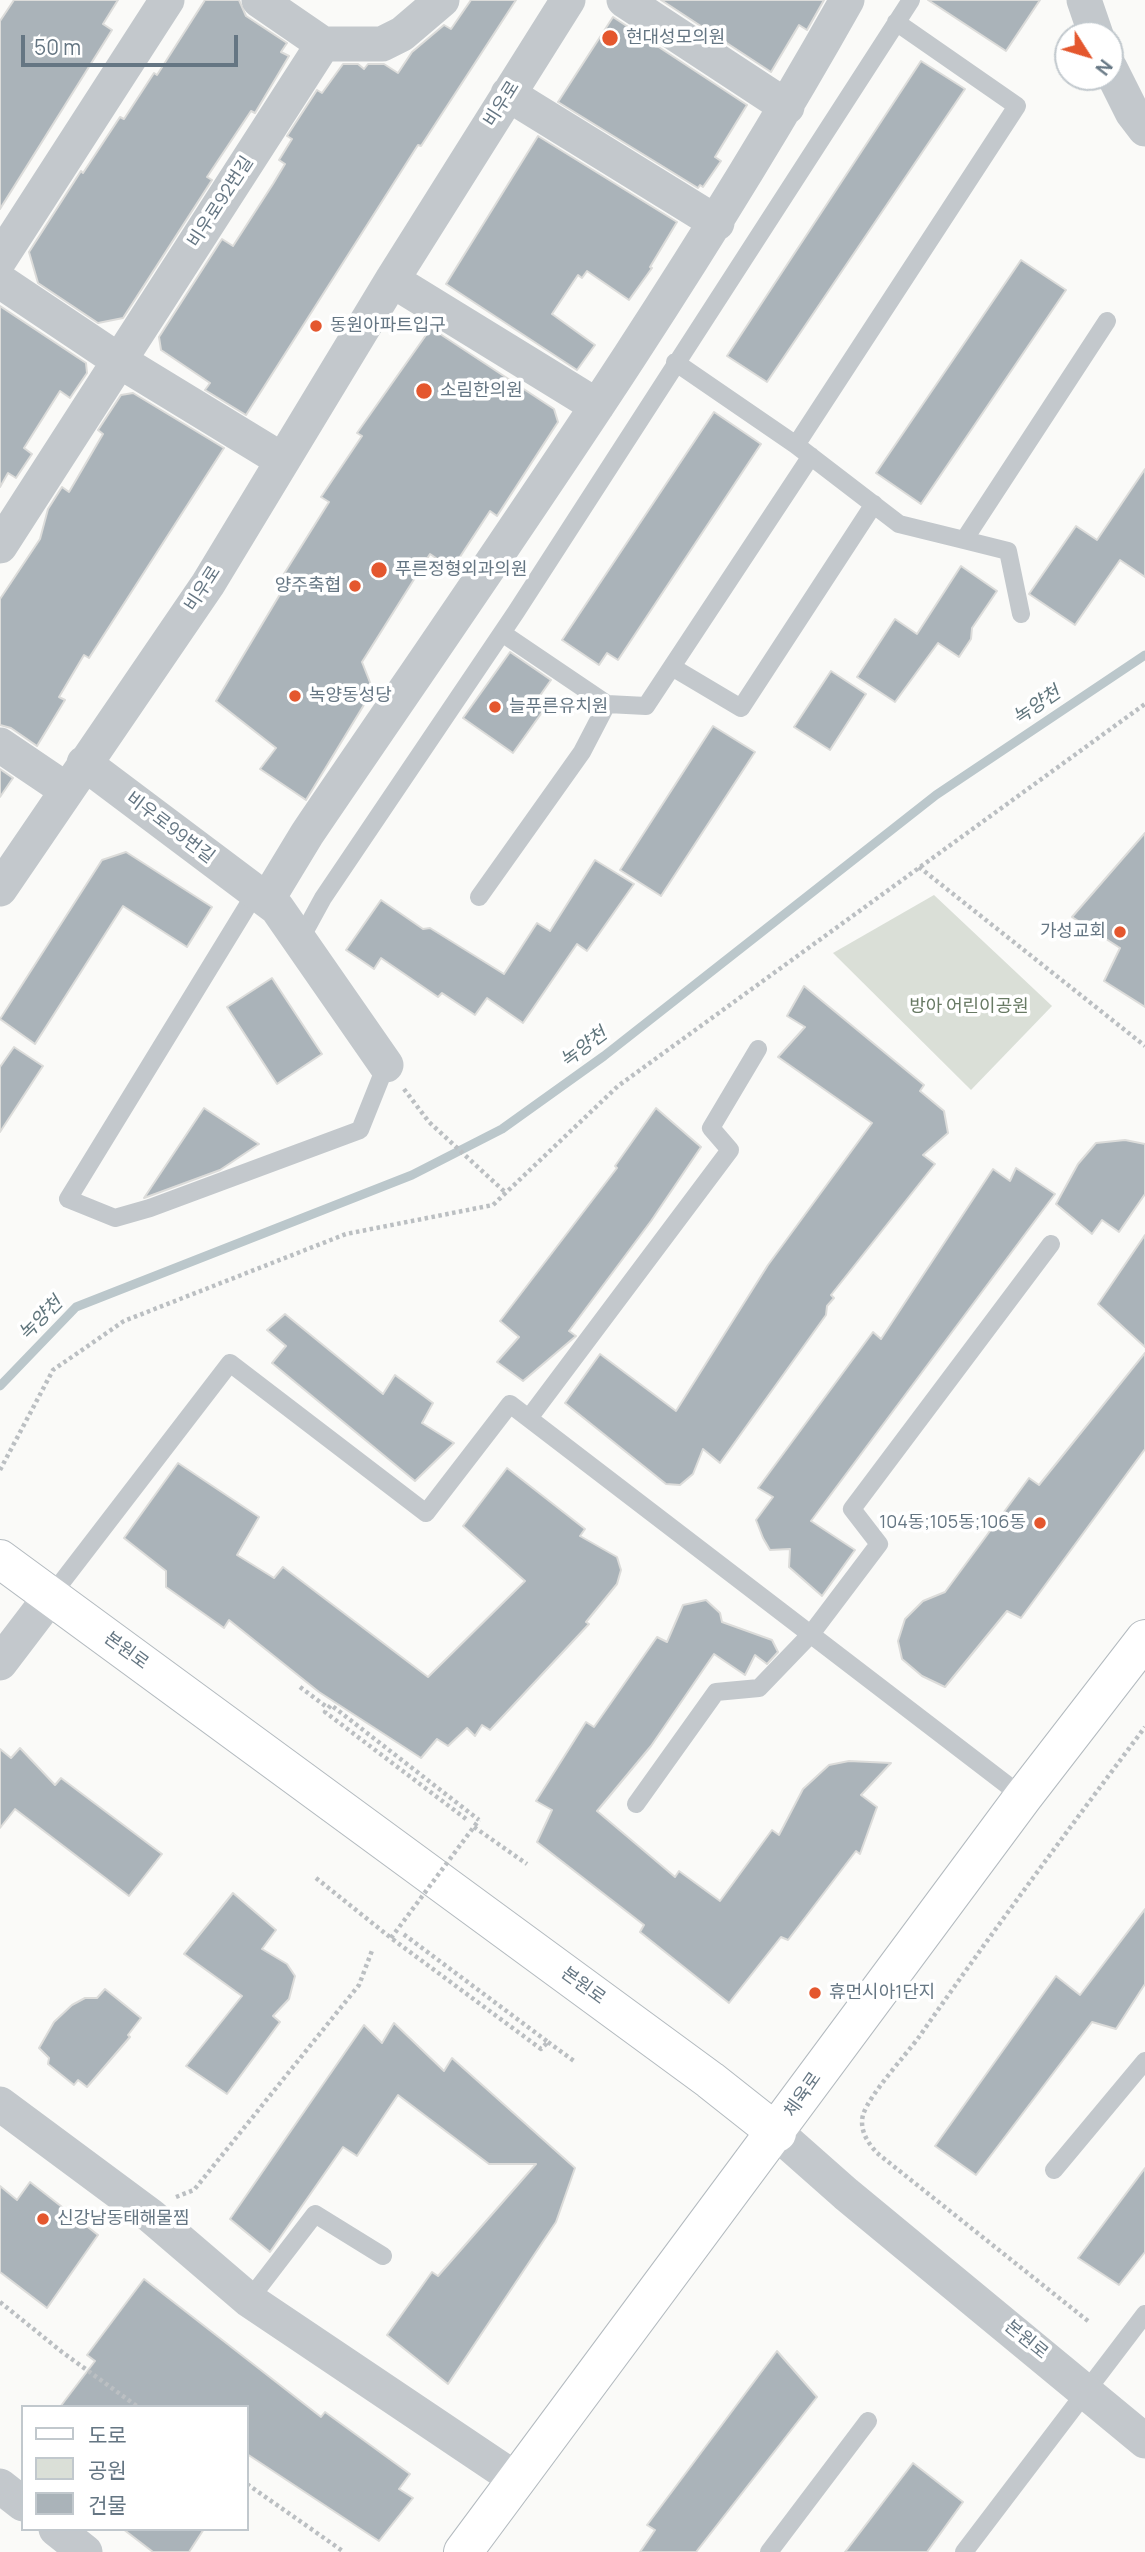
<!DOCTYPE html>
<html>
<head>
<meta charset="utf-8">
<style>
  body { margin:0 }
  #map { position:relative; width:1145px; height:2552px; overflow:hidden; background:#fafaf8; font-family:Manrope,"Noto Sans KR",sans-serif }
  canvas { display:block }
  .legend { position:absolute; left:21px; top:2405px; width:228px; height:126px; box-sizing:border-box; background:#fff; border:2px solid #c1c8cd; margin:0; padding:9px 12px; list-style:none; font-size:21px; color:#657683 }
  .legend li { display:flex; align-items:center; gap:14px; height:35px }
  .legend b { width:35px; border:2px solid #c1c8cd }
  .north { position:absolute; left:1054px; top:21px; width:70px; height:70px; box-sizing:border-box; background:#fff; border:2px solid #c1c8cd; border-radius:50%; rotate:127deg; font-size:19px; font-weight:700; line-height:28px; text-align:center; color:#657683 }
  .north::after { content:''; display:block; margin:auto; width:24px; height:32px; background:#e4572e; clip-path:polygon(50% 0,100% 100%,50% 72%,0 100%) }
  .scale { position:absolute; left:21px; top:35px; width:217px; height:32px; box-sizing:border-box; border:4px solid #657683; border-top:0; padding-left:9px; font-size:21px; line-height:24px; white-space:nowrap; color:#657683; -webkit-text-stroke:5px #fff; paint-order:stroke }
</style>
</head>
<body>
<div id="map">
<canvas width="1145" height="2552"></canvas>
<ul class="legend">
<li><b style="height:9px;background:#fff"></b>도로</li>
<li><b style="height:19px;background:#dadfd7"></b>공원</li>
<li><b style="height:19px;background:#aab3b9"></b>건물</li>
</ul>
<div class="north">N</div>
<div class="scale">50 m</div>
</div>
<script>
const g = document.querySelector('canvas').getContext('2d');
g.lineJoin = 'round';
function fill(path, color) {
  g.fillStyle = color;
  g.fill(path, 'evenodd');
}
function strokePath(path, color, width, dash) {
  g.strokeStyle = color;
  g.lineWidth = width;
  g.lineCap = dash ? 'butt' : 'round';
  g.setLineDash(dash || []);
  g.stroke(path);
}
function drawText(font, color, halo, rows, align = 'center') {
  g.font = font + ' Manrope,"Noto Sans KR",sans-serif';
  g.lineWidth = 7;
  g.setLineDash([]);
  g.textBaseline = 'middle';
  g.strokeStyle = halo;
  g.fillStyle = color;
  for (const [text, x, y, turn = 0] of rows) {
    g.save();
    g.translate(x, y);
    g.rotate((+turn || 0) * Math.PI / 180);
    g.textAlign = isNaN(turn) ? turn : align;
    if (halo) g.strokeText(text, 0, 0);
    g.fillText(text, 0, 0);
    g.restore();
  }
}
const green = new Path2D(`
  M 934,895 L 1052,1006 L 971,1090 L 833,953 Z`);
const stream = new Path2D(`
  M 0,1386 L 76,1307 L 412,1175 L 502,1129 L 604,1056 L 936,795 L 1145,655`);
const building = new Path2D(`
  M 14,0 L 118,0 L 103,24 L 112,30 L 0,209 L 0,21 Z
  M 205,0 L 239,0 L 246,16 L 287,43 L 281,52 L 289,56 L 255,113 L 251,111 L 207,177 L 212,180 L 123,318 L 98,323 L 38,283 L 29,252 L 81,171 L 83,173 L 120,117 L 124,119 L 154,73 L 157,75 Z
  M 471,0 L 516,0 L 421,146 L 418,145 L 246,415 L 205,390 L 210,383 L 161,350 L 159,337 L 222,239 L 233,246 L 273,184 L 285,164 L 279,160 L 292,139 L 287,136 L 317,90 L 322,93 L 343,64 L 358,64 L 364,69 L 368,64 L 384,64 L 398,73 L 412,52 L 444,25 L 451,29 Z
  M 661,0 L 824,0 L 807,30 L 799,25 L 771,72 Z
  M 928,0 L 1040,0 L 1006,51 Z
  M 613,17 L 747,105 L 715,157 L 721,161 L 703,187 L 700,185 L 698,188 L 558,102 Z
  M 921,61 L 965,89 L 767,382 L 727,356 Z
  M 538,136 L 677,222 L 650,267 L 652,268 L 629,300 L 587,271 L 582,278 L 578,275 L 552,314 L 595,345 L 577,370 L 446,284 Z
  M 1021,260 L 1066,290 L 921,504 L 876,473 Z
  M 0,306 L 86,363 L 87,373 L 70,398 L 60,391 L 24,448 L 32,454 L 16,478 L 8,473 L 0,487 Z
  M 431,328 L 554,409 L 558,422 L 497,516 L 490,511 L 452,569 L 430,554 L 362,662 L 373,690 L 306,800 L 260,769 L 276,748 L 216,701 L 288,581 L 282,577 L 329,502 L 321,497 L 362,436 L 357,433 Z
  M 133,393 L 224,448 L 89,658 L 84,655 L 59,697 L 65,700 L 37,746 L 11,728 L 0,725 L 0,599 L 40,539 L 48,509 L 62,487 L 69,492 L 103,434 L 98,430 L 121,395 Z
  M 714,412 L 761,444 L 618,660 L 607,653 L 599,665 L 562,640 Z
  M 1145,469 L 1145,577 L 1120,560 L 1075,625 L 1029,594 L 1076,526 L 1097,540 Z
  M 961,566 L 997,591 L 972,628 L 971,639 L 959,657 L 938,643 L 895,702 L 857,677 L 895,619 L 917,634 Z
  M 510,652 L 551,680 L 534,704 L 543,711 L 513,753 L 463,718 Z
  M 831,671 L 866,694 L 830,750 L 794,727 Z
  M 713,726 L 755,752 L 661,896 L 620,870 Z
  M 0,769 L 13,778 L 0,797 Z
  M 1145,833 L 1145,1007 L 1104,981 L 1120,948 L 1072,917 Z
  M 126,852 L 212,907 L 187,947 L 123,906 L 35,1044 L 0,1019 L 102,860 Z
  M 595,860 L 634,884 L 587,951 L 577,944 L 523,1023 L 487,998 L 475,1015 L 442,993 L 438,997 L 381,958 L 374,969 L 346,950 L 381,900 L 423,929 L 430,928 L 504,974 L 537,923 L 550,931 Z
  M 272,978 L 322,1054 L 277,1084 L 227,1007 Z
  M 804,986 L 924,1085 L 920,1091 L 944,1111 L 948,1133 L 923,1155 L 935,1164 L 831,1295 L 834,1298 L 827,1306 L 826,1315 L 720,1463 L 703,1449 L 693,1474 L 680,1485 L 666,1484 L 565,1403 L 600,1354 L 676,1411 L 768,1265 L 872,1123 L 778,1057 L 805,1027 L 787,1016 Z
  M 14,1047 L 43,1066 L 0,1132 L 0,1067 Z
  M 204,1108 L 259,1144 L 220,1170 L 144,1198 Z
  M 656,1108 L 701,1147 L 651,1221 L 569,1331 L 576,1336 L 523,1381 L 497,1362 L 519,1337 L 500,1321 L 617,1168 L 615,1166 Z
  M 1125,1140 L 1145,1144 L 1145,1194 L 1119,1232 L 1102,1220 L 1092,1234 L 1056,1204 L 1078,1164 L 1096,1143 Z
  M 1016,1168 L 1055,1194 L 811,1521 L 855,1550 L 822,1596 L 789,1567 L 790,1549 L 770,1550 L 763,1538 L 756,1520 L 773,1497 L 758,1488 L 873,1332 L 881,1339 L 993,1169 L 1010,1181 Z
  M 1145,1235 L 1145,1347 L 1098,1304 Z
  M 285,1314 L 383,1394 L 395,1375 L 433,1403 L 422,1423 L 454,1443 L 415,1481 L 272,1363 L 286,1346 L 267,1330 Z
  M 1145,1353 L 1145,1449 L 1021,1618 L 1007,1611 L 945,1687 L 922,1676 L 902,1659 L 898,1641 L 905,1619 L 923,1601 L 945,1592 L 1029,1478 L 1039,1485 Z
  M 178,1463 L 259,1517 L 237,1555 L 274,1578 L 283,1567 L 428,1677 L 525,1581 L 463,1526 L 507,1468 L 585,1529 L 580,1536 L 617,1557 L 621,1570 L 617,1584 L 586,1622 L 589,1624 L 490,1730 L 482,1725 L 475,1736 L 467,1728 L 448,1746 L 437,1739 L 421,1758 L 319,1692 L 229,1620 L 224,1628 L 166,1587 L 166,1571 L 124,1538 Z
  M 706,1600 L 720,1613 L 722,1622 L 772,1640 L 778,1652 L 767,1664 L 755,1655 L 745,1675 L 714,1654 L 651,1746 L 597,1811 L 675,1877 L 679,1871 L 720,1901 L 772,1830 L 779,1835 L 803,1789 L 829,1765 L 849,1761 L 891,1763 L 861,1795 L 877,1807 L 860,1854 L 856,1851 L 788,1940 L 781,1937 L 729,2003 L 640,1932 L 644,1925 L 537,1842 L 552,1810 L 536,1801 L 586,1722 L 594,1727 L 657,1637 L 667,1642 L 683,1605 Z
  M 20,1748 L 55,1785 L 61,1778 L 162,1854 L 129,1896 L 15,1809 L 0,1828 L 0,1749 L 11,1758 Z
  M 233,1893 L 276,1930 L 262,1949 L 287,1964 L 295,1976 L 289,1999 L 273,2016 L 280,2022 L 227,2094 L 186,2066 L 242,1996 L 184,1954 Z
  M 1145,1909 L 1145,1984 L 1116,2029 L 1092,2022 L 976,2175 L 935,2146 L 1056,1976 L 1080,1995 Z
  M 105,1989 L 141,2018 L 128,2035 L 130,2037 L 87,2087 L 78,2080 L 74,2085 L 48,2064 L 49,2058 L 39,2048 L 54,2022 L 72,2005 L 85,1998 L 97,1998 Z
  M 394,2023 L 444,2071 L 452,2058 L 575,2168 L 556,2222 L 448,2384 L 387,2335 L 432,2272 L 438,2276 L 536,2164 L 489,2164 L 398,2095 L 357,2156 L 343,2147 L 270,2252 L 230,2219 L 364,2025 L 382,2043 Z
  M 1145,2168 L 1145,2252 L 1119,2285 L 1078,2258 Z
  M 30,2182 L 98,2235 L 47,2308 L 0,2272 L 0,2186 L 17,2200 Z
  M 144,2279 L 321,2417 L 325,2412 L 410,2474 L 399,2489 L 413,2498 L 379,2541 L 247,2454 L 247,2407 L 60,2407 L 95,2361 L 87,2355 Z
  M 777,2351 L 817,2397 L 696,2552 L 640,2552 L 655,2530 L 647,2525 Z
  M 913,2463 L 963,2502 L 927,2552 L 845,2552 Z
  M 123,2529 L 204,2529 L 189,2552 L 153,2552 Z`);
const path = new Path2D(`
  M 919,867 L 1145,1046
  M 404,1089 L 429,1122 L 506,1193
  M 0,1470 L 53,1370 L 124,1321 L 346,1234 L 493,1205 L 618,1086 L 1145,704
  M 300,1687 L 328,1708
  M 466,1819 L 325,1712 L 331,1705 L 479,1820
  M 474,1827 L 527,1864
  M 316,1878 L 391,1938 L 541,2049 L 548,2042 L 402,1933
  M 548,2042 L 574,2061
  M 176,2197 L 194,2190 L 359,1985 L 373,1948
  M 0,2302 L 62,2352 L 138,2407
  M 1088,2321 L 877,2153 C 868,2143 859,2130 863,2115 C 869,2095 905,2056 919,2037 C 992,1932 1068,1830 1145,1727
  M 247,2484 L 344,2552`);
const lane = new Path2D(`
  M 675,362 L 796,445 L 899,524 L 964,540 L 1107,321
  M 796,445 L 1017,106 L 896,22
  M 964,540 L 1008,551 L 1021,614
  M 502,633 L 607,704
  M 672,667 L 741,708 L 874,504
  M 256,892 L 68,1199 L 115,1218 L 150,1208 L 360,1130 L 386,1065
  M 479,897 L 582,752 L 607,704 L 646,706 L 811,456
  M 300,940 L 323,898 L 516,612 L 911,0
  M 529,1418 L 730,1150 L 711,1128 L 758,1049
  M 51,1596 L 230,1363 L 426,1513 L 510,1404 L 1023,1797
  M 636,1804 L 716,1692 L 759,1688 L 811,1634 L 879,1544 L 852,1509 L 1051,1244
  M 1054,2170 L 1145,2061
  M 249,2300 L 315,2214 L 383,2256
  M 769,2552 L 868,2421
  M 964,2552 L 1145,2314`);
const street = new Path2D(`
  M 259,0 L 323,44 L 382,44 L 402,34 L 442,0
  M 624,0 L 787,107
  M 1084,0 L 1096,35
  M 1110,68 L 1132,112 L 1145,129
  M 508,94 L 717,223
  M 0,259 L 167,0
  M 392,280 L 597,406
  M 0,281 L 118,360 L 282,460
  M 0,546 L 323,44
  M 0,745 L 65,789
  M 84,763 L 277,908 L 386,1065
  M 0,889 L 208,584 L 392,280 L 568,0
  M 267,900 L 307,834 C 493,560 685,289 847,0
  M 0,1663 L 51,1596
  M 0,2104 L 151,2216 L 249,2300 L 517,2480
  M 777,2133 L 846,2194 L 1145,2441
  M 0,2486 L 23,2504
  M 56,2529 L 85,2552`);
const secondary = new Path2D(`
  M 0,1559 L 710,2080 L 777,2133
  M 463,2552 L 1023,1797 L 1145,1639`);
const pathBridge = new Path2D(`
  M 391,1938 L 479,1820`);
const markers = [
  [610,38,9,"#e4572e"],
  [316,326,7,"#e4572e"],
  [424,391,9,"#e4572e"],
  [379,570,9,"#e4572e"],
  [355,586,7,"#e4572e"],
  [295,696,7,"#e4572e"],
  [495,707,7,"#e4572e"],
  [1120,932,7,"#e4572e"],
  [1040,1523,7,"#e4572e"],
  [815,1993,7,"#e4572e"],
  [43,2219,7,"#e4572e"]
];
const poiNames = [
  ["현대성모의원",626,38],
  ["동원아파트입구",330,326],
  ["소림한의원",440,391],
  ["푸른정형외과의원",395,570],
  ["양주축협",341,586,"right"],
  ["녹양동성당",309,696],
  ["늘푸른유치원",509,707],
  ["가성교회",1106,932,"right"],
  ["104동;105동;106동",1026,1523,"right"],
  ["휴먼시아1단지",829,1993],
  ["신강남동태해물찜",57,2219]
];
const streetNames = [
  ["비우로",502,104,-58],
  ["비우로92번길",221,202,-57],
  ["비우로",203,589,-57],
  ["비우로99번길",170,828,37],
  ["본원로",126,1651,36],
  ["본원로",583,1986,36],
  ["체육로",803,2095,-55],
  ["본원로",1026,2340,39]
];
const parkNames = [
  ["방아 어린이공원",969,1007]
];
const waterNames = [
  ["녹양천",1037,706,-34],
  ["녹양천",584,1048,-37],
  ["녹양천",41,1319,-45]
];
fill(green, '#dadfd7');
strokePath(stream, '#bbc7cb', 9);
fill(building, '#aab3b9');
strokePath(building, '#dcdcda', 2);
strokePath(secondary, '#b3babf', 40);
strokePath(path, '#bbbfc2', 4.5, [3.5, 3.5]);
strokePath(lane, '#c3c8cc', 18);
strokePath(street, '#c3c8cc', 35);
strokePath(secondary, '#fff', 38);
strokePath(pathBridge, '#bbbfc2', 4.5, [3.5, 3.5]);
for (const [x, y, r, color] of markers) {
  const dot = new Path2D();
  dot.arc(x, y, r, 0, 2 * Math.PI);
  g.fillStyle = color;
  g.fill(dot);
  strokePath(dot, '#fff', 2.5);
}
drawText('18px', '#657683', '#fff', poiNames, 'left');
drawText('18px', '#657683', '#fff', streetNames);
drawText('18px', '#687a64', '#fff', parkNames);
drawText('italic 19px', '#60757c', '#fff', waterNames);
</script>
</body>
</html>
